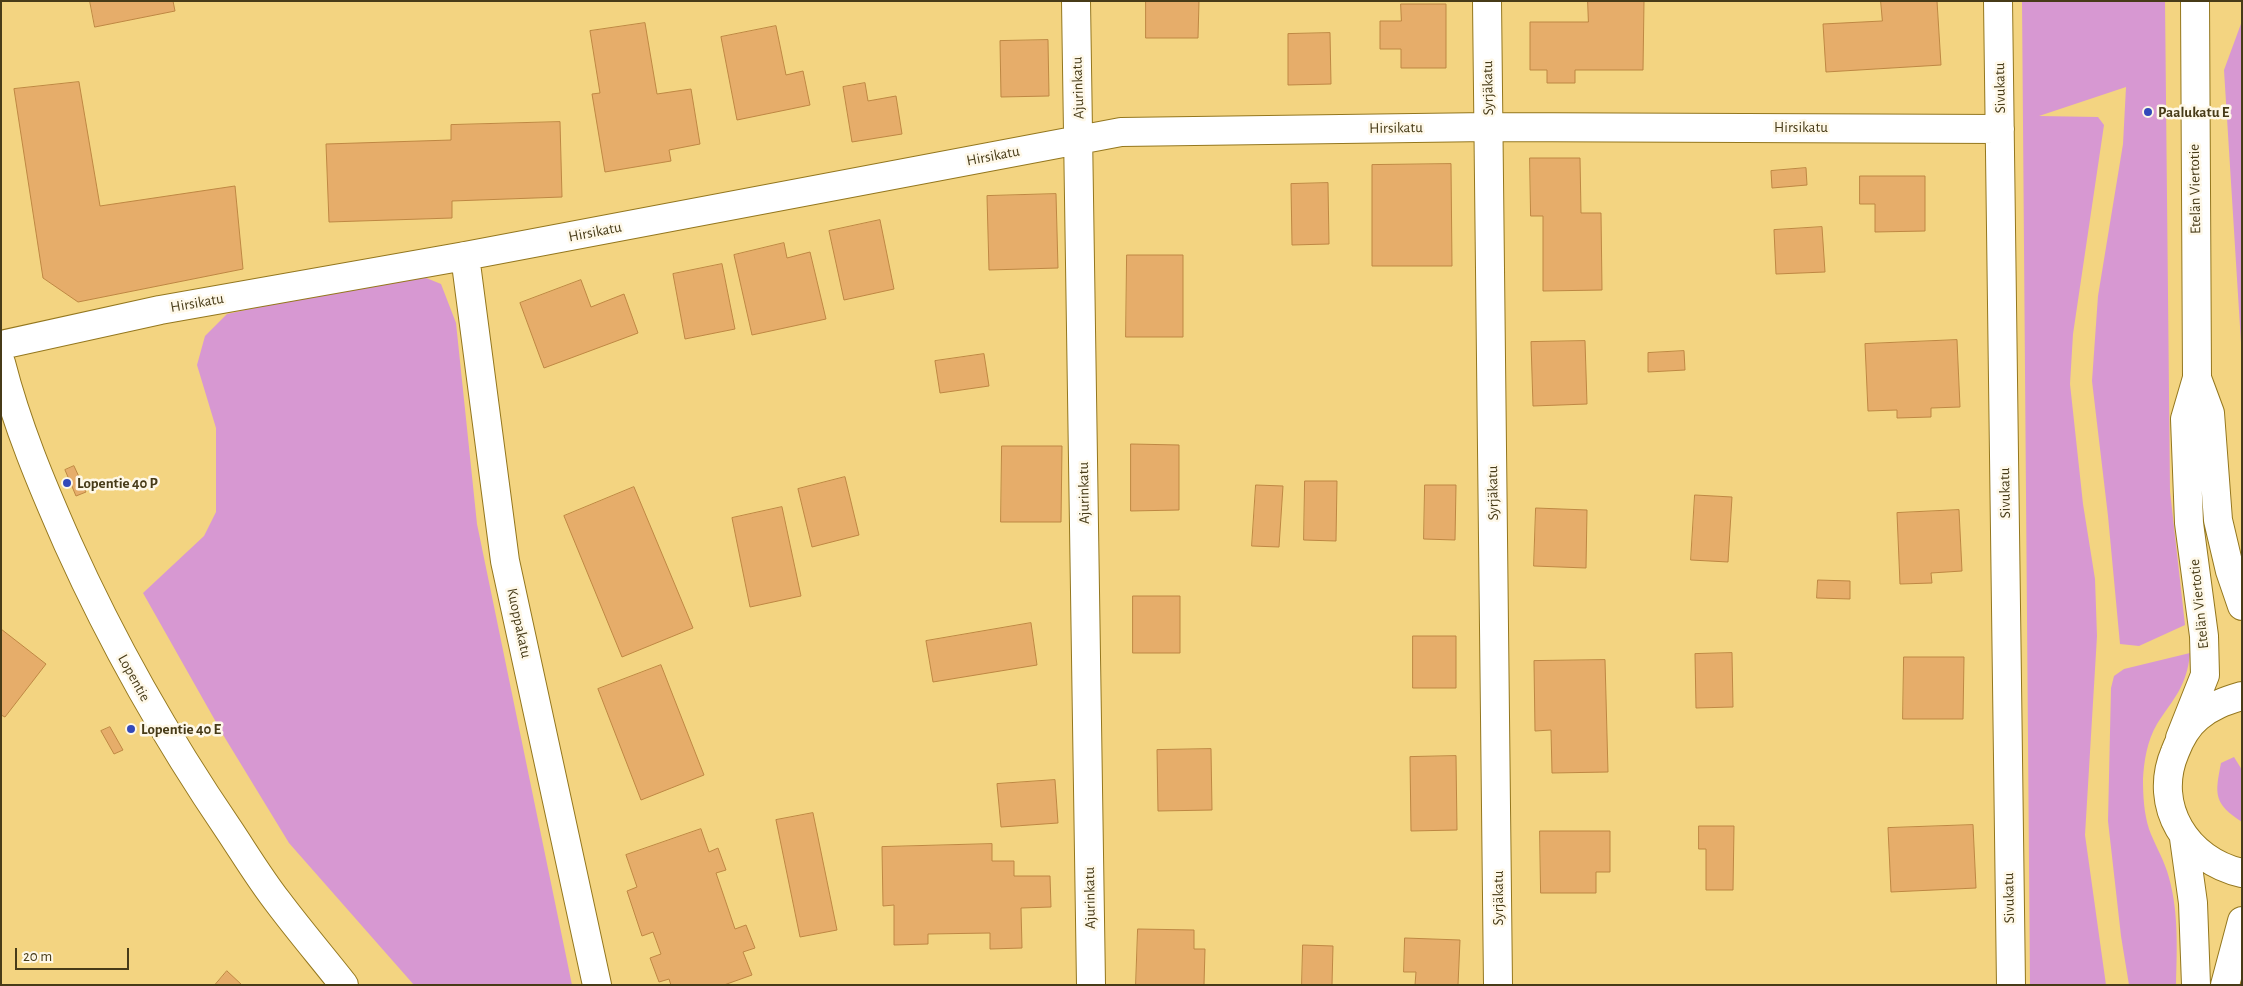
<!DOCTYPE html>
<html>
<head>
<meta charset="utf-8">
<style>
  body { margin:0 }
  #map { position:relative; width:2243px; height:986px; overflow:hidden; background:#f3d481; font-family:"Alegreya Sans",sans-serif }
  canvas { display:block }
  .frame { position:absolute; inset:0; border:2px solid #473b18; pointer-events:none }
  .scale { position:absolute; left:15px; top:948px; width:114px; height:22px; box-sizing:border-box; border:2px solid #473b18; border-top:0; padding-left:6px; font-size:15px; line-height:18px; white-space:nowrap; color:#473b18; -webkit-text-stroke:4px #fef8e8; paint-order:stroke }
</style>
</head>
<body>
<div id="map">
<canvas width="2243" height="986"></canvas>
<div class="frame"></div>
<div class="scale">20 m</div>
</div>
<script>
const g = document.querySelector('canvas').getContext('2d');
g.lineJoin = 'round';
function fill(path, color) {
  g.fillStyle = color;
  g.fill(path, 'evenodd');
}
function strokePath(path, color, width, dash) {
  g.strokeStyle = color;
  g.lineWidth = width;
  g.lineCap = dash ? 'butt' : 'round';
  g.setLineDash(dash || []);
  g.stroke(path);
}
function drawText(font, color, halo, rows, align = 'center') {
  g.font = font + ' "Alegreya Sans",sans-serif';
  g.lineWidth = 5;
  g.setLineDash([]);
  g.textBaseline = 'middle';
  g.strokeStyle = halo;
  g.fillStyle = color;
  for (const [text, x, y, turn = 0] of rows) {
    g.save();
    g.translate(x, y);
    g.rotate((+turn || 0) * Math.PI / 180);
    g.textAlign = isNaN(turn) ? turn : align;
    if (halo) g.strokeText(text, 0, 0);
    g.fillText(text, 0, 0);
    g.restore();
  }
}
const green = new Path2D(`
  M 2022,1 L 2165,1 L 2170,491 L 2185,625 L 2139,646 L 2120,644 L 2108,516 L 2092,381 L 2098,296 L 2123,144 L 2126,87 L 2039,116 L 2098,117 L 2104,125 L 2073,334 L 2070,384 L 2083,504 L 2095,579 L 2097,636 L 2085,835 L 2106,985 L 2030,985 Z
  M 2242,21 L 2242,359 L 2224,70 Z
  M 414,273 L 441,284 L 456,323 L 477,524 L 572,985 L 414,985 L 289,843 L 225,738 L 143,593 L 204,536 L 216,512 L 216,428 L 197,365 L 205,336 L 227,314 Z
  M 2190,653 C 2187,686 2174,698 2157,724 C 2147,741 2144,761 2143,779 C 2143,796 2144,813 2149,829 C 2154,843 2162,856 2167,871 C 2179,908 2177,947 2176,985 L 2129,985 L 2121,936 L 2108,821 L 2111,688 L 2114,676 L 2124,669 Z
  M 2234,757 L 2242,770 L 2242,822 C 2213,803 2215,794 2221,763 Z`);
const building = new Path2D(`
  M 90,1 L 173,1 L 175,11 L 95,27 Z
  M 1146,1 L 1199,1 L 1198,38 L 1146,38 Z
  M 1588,1 L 1644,1 L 1643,70 L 1575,70 L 1575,83 L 1547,83 L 1547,70 L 1530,70 L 1530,22 L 1588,22 Z
  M 1881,1 L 1937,1 L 1941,65 L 1826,72 L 1823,24 L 1882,21 Z
  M 1401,4 L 1446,4 L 1446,68 L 1401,68 L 1401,49 L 1380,49 L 1380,21 L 1401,21 Z
  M 645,23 L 657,94 L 691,89 L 700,144 L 669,150 L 671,161 L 605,172 L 592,94 L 600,93 L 590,31 Z
  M 776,26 L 786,75 L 803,71 L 810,105 L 737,120 L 721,37 Z
  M 1330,33 L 1331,84 L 1288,85 L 1288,34 Z
  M 1048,40 L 1049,96 L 1001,97 L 1000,41 Z
  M 79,82 L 100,206 L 235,186 L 243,269 L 78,302 L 43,278 L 14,89 Z
  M 865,83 L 868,101 L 896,96 L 902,134 L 852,142 L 843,87 Z
  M 560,122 L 562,197 L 452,201 L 452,218 L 329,222 L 326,144 L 451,140 L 451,125 Z
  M 1530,158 L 1580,158 L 1581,213 L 1601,213 L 1602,290 L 1543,291 L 1543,216 L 1531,216 Z
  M 1451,164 L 1452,266 L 1372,266 L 1372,165 Z
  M 1806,168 L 1807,185 L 1772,188 L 1771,171 Z
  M 1860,176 L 1925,176 L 1925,231 L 1875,232 L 1875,204 L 1860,204 Z
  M 1328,183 L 1329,244 L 1292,245 L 1291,184 Z
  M 1056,194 L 1058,268 L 989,270 L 987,196 Z
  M 880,220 L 894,289 L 844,300 L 829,231 Z
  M 1822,227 L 1825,272 L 1776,274 L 1774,230 Z
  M 784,243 L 787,258 L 810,252 L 826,319 L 752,335 L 734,255 Z
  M 1127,255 L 1183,255 L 1183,337 L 1126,337 Z
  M 722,264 L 735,329 L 685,339 L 673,274 Z
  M 581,280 L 591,307 L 624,294 L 638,333 L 544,368 L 520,303 Z
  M 1957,340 L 1960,407 L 1931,408 L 1931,417 L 1897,418 L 1897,410 L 1868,411 L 1865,344 Z
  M 1585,341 L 1587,404 L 1533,406 L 1531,342 Z
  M 1684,351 L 1685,370 L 1648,372 L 1648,353 Z
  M 984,354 L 989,386 L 940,393 L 935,361 Z
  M 1131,444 L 1179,445 L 1179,510 L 1131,511 Z
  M 1002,446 L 1062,446 L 1061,522 L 1001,522 Z
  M 74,466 L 86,492 L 76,496 L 65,470 Z
  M 845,477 L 859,535 L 812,547 L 798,489 Z
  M 1305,481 L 1337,481 L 1336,541 L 1304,540 Z
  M 1256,485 L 1283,486 L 1279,547 L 1252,546 Z
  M 1425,485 L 1456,485 L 1455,540 L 1424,539 Z
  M 634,487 L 693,628 L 622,657 L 564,516 Z
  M 1695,495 L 1732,497 L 1728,562 L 1691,560 Z
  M 782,507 L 801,596 L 750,607 L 732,518 Z
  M 1536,508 L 1587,510 L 1586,568 L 1534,566 Z
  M 1959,510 L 1962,571 L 1931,573 L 1932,583 L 1900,584 L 1897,513 Z
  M 1818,580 L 1850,581 L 1850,599 L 1817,598 Z
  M 1133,596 L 1180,596 L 1180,653 L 1133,653 Z
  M 1031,623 L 1037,665 L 933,682 L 926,641 Z
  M 1,629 L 46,664 L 5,717 L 1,715 Z
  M 1413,636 L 1456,636 L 1456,688 L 1413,688 Z
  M 1732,653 L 1733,707 L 1696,708 L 1695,654 Z
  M 1904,657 L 1964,657 L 1963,719 L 1903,719 Z
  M 1605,660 L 1608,772 L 1552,773 L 1551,730 L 1535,731 L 1534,661 Z
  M 661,665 L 704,775 L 641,800 L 598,689 Z
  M 110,727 L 123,750 L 114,754 L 101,731 Z
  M 1211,749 L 1212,810 L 1158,811 L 1157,750 Z
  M 1456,756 L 1457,830 L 1411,831 L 1410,757 Z
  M 1055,780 L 1058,823 L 1001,827 L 997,784 Z
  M 813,813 L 837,930 L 800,937 L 776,820 Z
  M 1973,825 L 1976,888 L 1891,892 L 1888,828 Z
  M 1699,826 L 1734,826 L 1733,890 L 1706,890 L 1706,849 L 1699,849 Z
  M 701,829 L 709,852 L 718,848 L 726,870 L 716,873 L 735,929 L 746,925 L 755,948 L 743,952 L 752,975 L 724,985 L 671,985 L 669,979 L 659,982 L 650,958 L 661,954 L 653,932 L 642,936 L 627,891 L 637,887 L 626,855 Z
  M 1540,831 L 1610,831 L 1610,872 L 1596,872 L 1596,893 L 1541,893 Z
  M 992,844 L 992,861 L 1014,861 L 1014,876 L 1050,876 L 1051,907 L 1021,908 L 1022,948 L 990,949 L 990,933 L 928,934 L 928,944 L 894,945 L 894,905 L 883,906 L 882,847 Z
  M 1138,929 L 1194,930 L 1194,949 L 1205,949 L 1204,985 L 1136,985 Z
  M 1405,938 L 1460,940 L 1458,985 L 1415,985 L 1416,972 L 1404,972 Z
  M 1303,945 L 1333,946 L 1332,985 L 1302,985 Z
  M 227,971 L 242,985 L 215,985 Z`);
const street = new Path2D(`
  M 1076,1 L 1091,985
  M 1487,1 L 1498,985
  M 1998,1 L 2011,985
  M 465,256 L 505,561 L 597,985
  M 1,345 L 160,310 L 465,256 L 1121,132 L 1488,127 L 2000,129`);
const secondary = new Path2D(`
  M 1,363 C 17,426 42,485 68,544 C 113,644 167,739 229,830 C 245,854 260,879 278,902 C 299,930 322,957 344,985
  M 2197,378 L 2210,413 L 2218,520 L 2230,571 L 2242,606
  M 2242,696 C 2225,701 2211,706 2198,717 C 2187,726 2180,739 2175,752 C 2152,806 2187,861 2242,873
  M 2180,738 L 2205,675 L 2204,636 L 2189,523 L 2185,419 L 2197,378 L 2195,1
  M 2184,838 L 2193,903 L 2196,985
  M 2225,985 L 2242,921`);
const markers = [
  [2148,112,5,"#3349ba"],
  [67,483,5,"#3349ba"],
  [131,729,5,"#3349ba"]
];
const streetNames = [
  ["Ajurinkatu",1078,88,-92],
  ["Syrjäkatu",1488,88,-91],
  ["Sivukatu",2000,88,-91],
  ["Hirsikatu",1801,127],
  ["Hirsikatu",1396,128,-1],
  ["Hirsikatu",993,156,-11],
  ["Etelän Viertotie",2195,189,-91],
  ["Hirsikatu",595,232,-11],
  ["Hirsikatu",197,303,-10],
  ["Ajurinkatu",1084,493,-91],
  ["Syrjäkatu",1493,493,-91],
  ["Sivukatu",2005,493,-91],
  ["Etelän Viertotie",2199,604,-96],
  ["Kuoppakatu",519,623,78],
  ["Lopentie",134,678,61],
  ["Ajurinkatu",1090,898,-91],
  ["Syrjäkatu",1498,898,-90],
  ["Sivukatu",2009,898,-91]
];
const poiNames = [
  ["Paalukatu E",2158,112],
  ["Lopentie 40 P",77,483],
  ["Lopentie 40 E",141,729]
];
fill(green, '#d798d2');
fill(building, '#e6ad6a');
strokePath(building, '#be8743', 1);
strokePath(street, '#94771e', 30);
strokePath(secondary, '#94771e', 30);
strokePath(street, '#fff', 28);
strokePath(secondary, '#fff', 28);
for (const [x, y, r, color] of markers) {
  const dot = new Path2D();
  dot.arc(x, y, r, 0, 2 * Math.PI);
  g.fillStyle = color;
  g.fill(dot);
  strokePath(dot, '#fef8e8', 2);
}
drawText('15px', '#473b18', '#fef8e8', streetNames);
drawText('bold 15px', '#473b18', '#fef8e8', poiNames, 'left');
</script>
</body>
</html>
